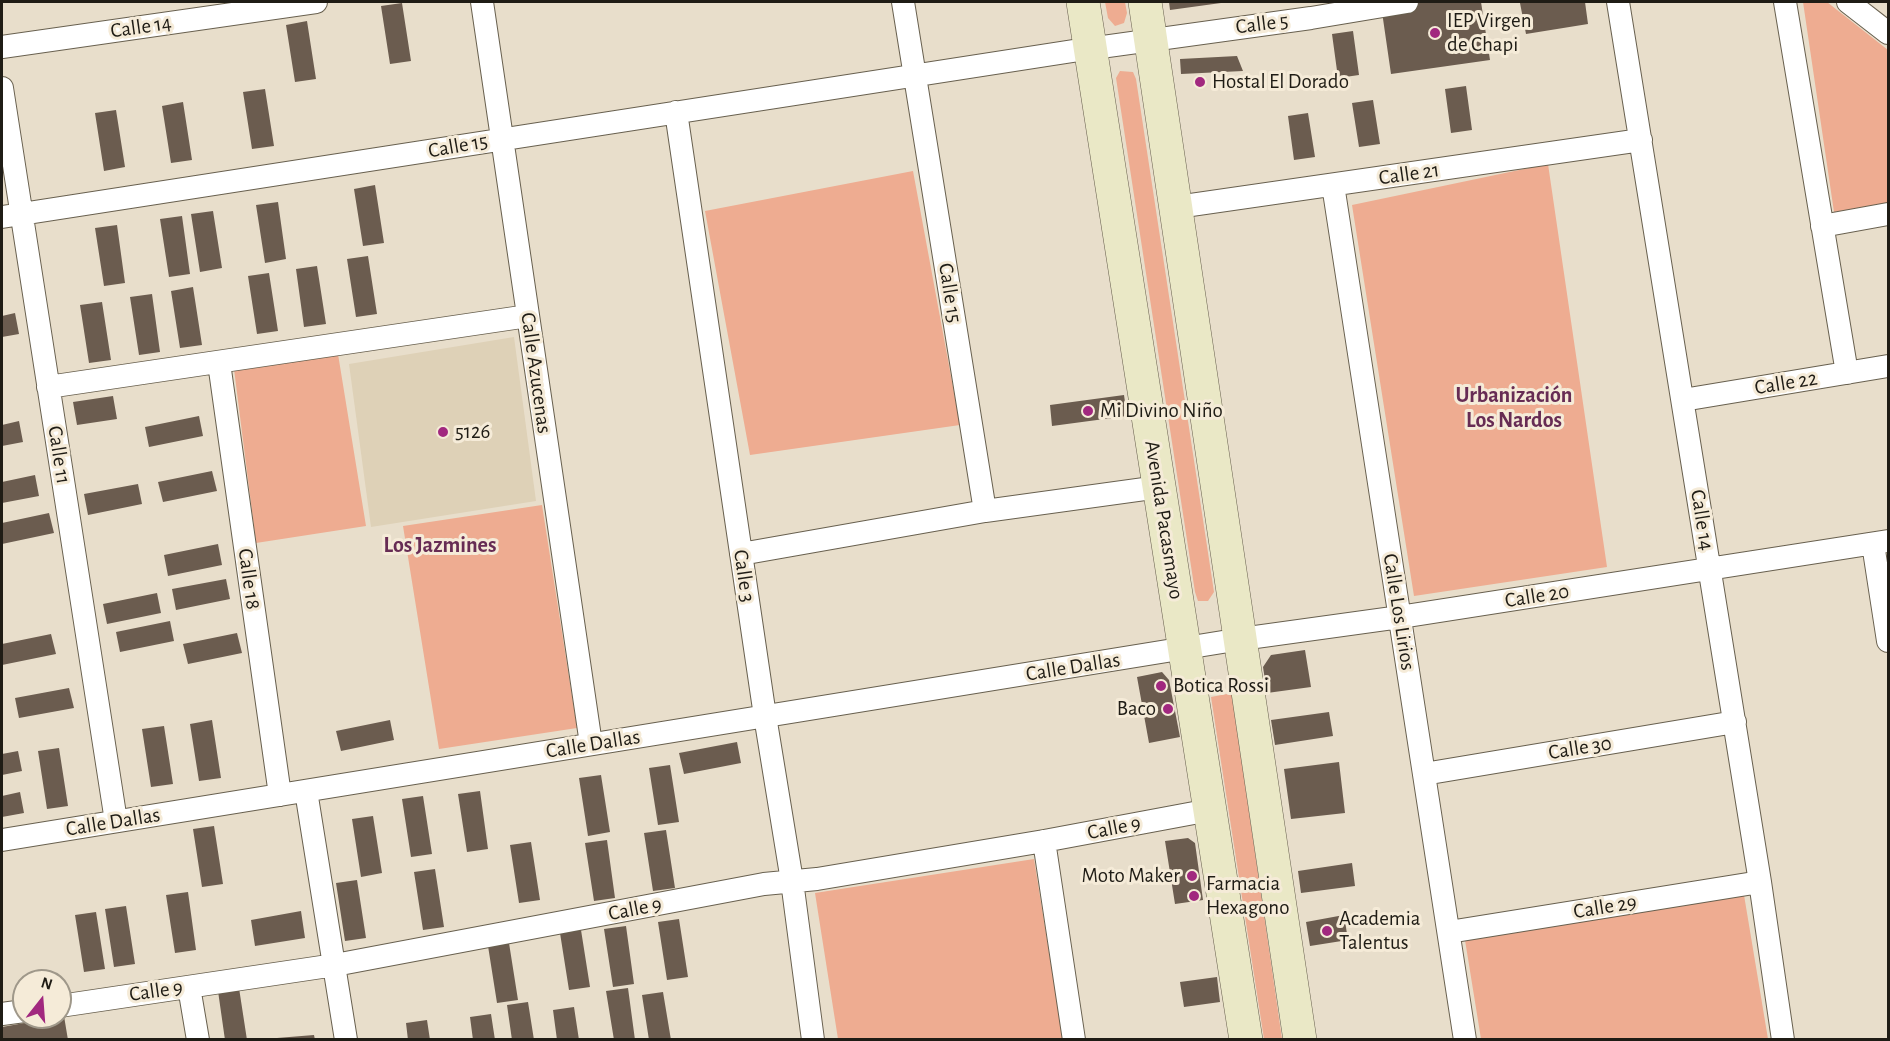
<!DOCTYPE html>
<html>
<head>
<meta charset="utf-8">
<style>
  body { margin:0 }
  #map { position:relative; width:1890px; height:1041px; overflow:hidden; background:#e8decb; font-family:"Alegreya Sans",sans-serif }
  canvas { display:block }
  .frame { position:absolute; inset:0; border:3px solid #1f1c15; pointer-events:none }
  .north { position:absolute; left:12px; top:969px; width:60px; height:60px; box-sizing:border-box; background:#f5ebd8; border:2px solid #9f988a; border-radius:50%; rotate:17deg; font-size:16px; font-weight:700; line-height:24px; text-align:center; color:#1f1c15 }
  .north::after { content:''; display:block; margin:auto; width:21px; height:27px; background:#a1287f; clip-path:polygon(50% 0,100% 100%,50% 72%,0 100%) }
</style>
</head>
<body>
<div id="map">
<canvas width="1890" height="1041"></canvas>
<div class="frame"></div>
<div class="north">N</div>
</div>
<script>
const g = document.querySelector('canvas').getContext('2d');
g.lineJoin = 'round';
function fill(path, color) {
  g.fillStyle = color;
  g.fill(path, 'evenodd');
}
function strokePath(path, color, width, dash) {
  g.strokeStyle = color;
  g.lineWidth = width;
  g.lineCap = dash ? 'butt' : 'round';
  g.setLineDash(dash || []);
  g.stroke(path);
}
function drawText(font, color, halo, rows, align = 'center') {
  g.font = font + ' "Alegreya Sans",sans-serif';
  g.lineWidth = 6;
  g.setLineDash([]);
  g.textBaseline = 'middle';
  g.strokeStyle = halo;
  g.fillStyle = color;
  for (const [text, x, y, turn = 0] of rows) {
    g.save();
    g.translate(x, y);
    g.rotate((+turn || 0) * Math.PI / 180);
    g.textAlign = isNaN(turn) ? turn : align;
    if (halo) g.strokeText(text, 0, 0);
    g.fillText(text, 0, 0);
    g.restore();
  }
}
const built = new Path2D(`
  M 514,337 L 536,501 L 371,527 L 349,364 Z`);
const green = new Path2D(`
  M 1105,2 L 1125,2 L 1127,13 L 1124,23 L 1115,26 L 1108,18 Z
  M 1803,2 L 1827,2 L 1888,50 L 1888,203 L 1834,212 Z
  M 1120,71 L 1133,72 L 1136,79 L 1214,592 L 1208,601 L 1198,601 L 1195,592 L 1116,78 Z
  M 1548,164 L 1607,567 L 1414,596 L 1352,205 Z
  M 913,171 L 960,425 L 750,455 L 705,211 Z
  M 338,354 L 366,526 L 256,543 L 234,369 Z
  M 542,505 L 577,728 L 439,749 L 403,526 Z
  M 1232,693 L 1282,1039 L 1264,1039 L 1211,697 Z
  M 1034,859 L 1063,1039 L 838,1039 L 815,893 Z
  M 1744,895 L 1768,1039 L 1481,1039 L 1465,940 Z`);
const building = new Path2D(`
  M 1169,2 L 1221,2 L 1221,3 L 1170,10 Z
  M 1407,2 L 1481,2 L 1490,60 L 1391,74 L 1381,5 Z
  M 1532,2 L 1585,2 L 1588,24 L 1526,34 L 1520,3 Z
  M 402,3 L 411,61 L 390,64 L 381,6 Z
  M 307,21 L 316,79 L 295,82 L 286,25 Z
  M 1353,31 L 1359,75 L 1338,78 L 1332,34 Z
  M 1237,56 L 1243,71 L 1181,74 L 1180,59 Z
  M 1466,86 L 1472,130 L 1451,133 L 1445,89 Z
  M 265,89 L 274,146 L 252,149 L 243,92 Z
  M 1373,100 L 1380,144 L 1359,147 L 1352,103 Z
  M 183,102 L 192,160 L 171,163 L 162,106 Z
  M 116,110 L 125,167 L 104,171 L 95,113 Z
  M 1308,113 L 1315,157 L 1294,160 L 1288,116 Z
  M 375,185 L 384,243 L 363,246 L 354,189 Z
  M 278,202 L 286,259 L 265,263 L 256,205 Z
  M 213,211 L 222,268 L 200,272 L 191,214 Z
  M 182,216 L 190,274 L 169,277 L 160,219 Z
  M 117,225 L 125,283 L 104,286 L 95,228 Z
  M 368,256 L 377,314 L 356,317 L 347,259 Z
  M 317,266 L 326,324 L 304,327 L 296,269 Z
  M 269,273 L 278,331 L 257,334 L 248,276 Z
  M 193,287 L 202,345 L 180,348 L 171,291 Z
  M 152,294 L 160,352 L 139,355 L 130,297 Z
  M 102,302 L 111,360 L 89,363 L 80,305 Z
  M 15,313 L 19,334 L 2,337 L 2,316 Z
  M 1124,395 L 1127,416 L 1052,426 L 1050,405 Z
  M 113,396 L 117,419 L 77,425 L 73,402 Z
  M 199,416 L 203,436 L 149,447 L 145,427 Z
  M 19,421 L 23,442 L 2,446 L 2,425 Z
  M 212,471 L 217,491 L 163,502 L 158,482 Z
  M 35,475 L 39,496 L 2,503 L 2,482 Z
  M 138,484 L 142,504 L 88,515 L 84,494 Z
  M 49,513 L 54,533 L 2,544 L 2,523 Z
  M 218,544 L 222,565 L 168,576 L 164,555 Z
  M 226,579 L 230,599 L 176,610 L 172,589 Z
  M 157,593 L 161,613 L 107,624 L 103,604 Z
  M 170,621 L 174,641 L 120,652 L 116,632 Z
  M 237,633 L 242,653 L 188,664 L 183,644 Z
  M 51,634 L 56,654 L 2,665 L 2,644 Z
  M 1305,650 L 1311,687 L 1267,693 L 1263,667 L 1271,655 Z
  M 1162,672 L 1169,680 L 1180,737 L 1149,743 L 1137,677 Z
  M 69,688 L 74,708 L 19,718 L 15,698 Z
  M 1329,712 L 1333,736 L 1275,745 L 1271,720 Z
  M 212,720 L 221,778 L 199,781 L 190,724 Z
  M 390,720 L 394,740 L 341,751 L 336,731 Z
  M 164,726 L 173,784 L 151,787 L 142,729 Z
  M 737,742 L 741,763 L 684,774 L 679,753 Z
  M 59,748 L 68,806 L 47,809 L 38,751 Z
  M 18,751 L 22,771 L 2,775 L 2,754 Z
  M 1339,762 L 1345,813 L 1291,819 L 1284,769 Z
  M 670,765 L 679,822 L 658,825 L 649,768 Z
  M 601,775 L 610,832 L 588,836 L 579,778 Z
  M 480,791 L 488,849 L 467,852 L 458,794 Z
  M 20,792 L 24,813 L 2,817 L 2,796 Z
  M 423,796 L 432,854 L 411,857 L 402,799 Z
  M 373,816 L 382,873 L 361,877 L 352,819 Z
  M 214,826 L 223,884 L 202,887 L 193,829 Z
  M 666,830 L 675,888 L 653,891 L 644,833 Z
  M 1188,838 L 1195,843 L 1203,900 L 1175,904 L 1165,841 Z
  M 607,840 L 615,898 L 594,901 L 585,843 Z
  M 531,842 L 540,900 L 519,903 L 510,845 Z
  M 1352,863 L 1355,886 L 1301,893 L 1298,871 Z
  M 435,869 L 444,927 L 423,930 L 414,872 Z
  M 357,880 L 366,938 L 345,941 L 336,883 Z
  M 188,892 L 196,950 L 175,953 L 166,895 Z
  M 126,906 L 135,964 L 114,967 L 105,909 Z
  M 301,911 L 305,938 L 255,946 L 251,920 Z
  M 96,912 L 105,969 L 84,972 L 75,915 Z
  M 1344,915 L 1348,940 L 1310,946 L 1306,922 Z
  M 679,919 L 688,977 L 667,980 L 658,922 Z
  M 626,926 L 634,984 L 613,987 L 604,929 Z
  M 581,930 L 590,987 L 569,990 L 560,933 Z
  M 509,943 L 518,1000 L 497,1003 L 488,946 Z
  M 1217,977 L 1220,1002 L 1184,1007 L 1180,982 Z
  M 239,988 L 247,1040 L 225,1040 L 218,991 Z
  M 628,988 L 635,1040 L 614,1040 L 606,991 Z
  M 663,992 L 671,1040 L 649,1040 L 642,995 Z
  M 528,1002 L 534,1040 L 512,1040 L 507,1005 Z
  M 574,1007 L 579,1040 L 557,1040 L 553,1010 Z
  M 491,1014 L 495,1040 L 473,1040 L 470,1017 Z
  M 64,1016 L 68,1040 L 2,1040 L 2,1027 Z
  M 427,1020 L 430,1040 L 408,1040 L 406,1023 Z
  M 314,1035 L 315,1040 L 277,1040 L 277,1038 Z`);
const street = new Path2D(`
  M 482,2 L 591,744
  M 903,2 L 985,511
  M 1618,2 L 1760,882 L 1783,1040
  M 1785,2 L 1847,373
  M 1848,2 L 1888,33
  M 2,47 L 316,2
  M 2,88 L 116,821
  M 676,112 L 765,716 L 792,881 L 813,1040
  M 1333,185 L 1465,1040
  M 1177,207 L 1641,140
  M 2,217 L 1073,51 L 1311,18 L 1407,2
  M 1822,226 L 1888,214
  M 219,363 L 280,795
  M 48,387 L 528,316
  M 1683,400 L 1888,366
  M 1873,544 L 1888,641
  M 741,554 L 985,511 L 1159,487
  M 1424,774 L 1735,722
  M 306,791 L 346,1040
  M 2,840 L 1241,639 L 1400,617 L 1888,541
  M 1044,841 L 1074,1040
  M 1449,932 L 1760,882
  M 189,987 L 198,1040
  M 60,1006 L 335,965 L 764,884 L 817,879 L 1044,841 L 1210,810
  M 2,1014 L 24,1011`);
const secondary = new Path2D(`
  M 1083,2 L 1246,1040
  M 1145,2 L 1300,1040`);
const markers = [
  [1435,33,6,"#a1287f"],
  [1200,82,6,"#a1287f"],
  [1088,411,6,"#a1287f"],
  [443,432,6,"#a1287f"],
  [1161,686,6,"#a1287f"],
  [1168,709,6,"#a1287f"],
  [1192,876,6,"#a1287f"],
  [1194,896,6,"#a1287f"],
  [1327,931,6,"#a1287f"]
];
const poiNames = [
  ["IEP Virgen",1447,21],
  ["de Chapi",1447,45],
  ["Hostal El Dorado",1212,82],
  ["Mi Divino Niño",1100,411],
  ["5126",455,432],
  ["Botica Rossi",1173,686],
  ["Baco",1156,709,"right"],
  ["Moto Maker",1180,876,"right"],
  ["Farmacia",1206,884],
  ["Hexagono",1206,908],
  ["Academia",1339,919],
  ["Talentus",1339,943]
];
const streetNames = [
  ["Calle 5",1262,24,-7],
  ["Calle 14",141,27,-8],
  ["Calle 15",458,146,-10],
  ["Calle 21",1409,174,-8],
  ["Calle 15",950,293,81],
  ["Calle Azucenas",536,373,82],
  ["Calle 22",1786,383,-9],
  ["Calle 11",59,455,81],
  ["Avenida Pacasmayo",1164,520,81],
  ["Calle 14",1702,520,81],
  ["Calle 3",744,576,82],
  ["Calle 18",249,579,82],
  ["Calle 20",1537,596,-9],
  ["Calle Los Lirios",1399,612,81],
  ["Calle Dallas",1073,667,-9],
  ["Calle Dallas",593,744,-9],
  ["Calle 30",1580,748,-9],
  ["Calle Dallas",113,822,-9],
  ["Calle 9",1114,828,-11],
  ["Calle 29",1605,907,-9],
  ["Calle 9",635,909,-11],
  ["Calle 9",156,991,-8]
];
const neighbourhoodNames = [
  ["Urbanización",1514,395],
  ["Los Nardos",1514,420],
  ["Los Jazmines",440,545]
];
fill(built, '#ded1b7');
fill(green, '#eeac91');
fill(building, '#6b5c4f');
strokePath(street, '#68604f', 24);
strokePath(secondary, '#68604f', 34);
strokePath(street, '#fff', 22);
strokePath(secondary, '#eae8c6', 33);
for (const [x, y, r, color] of markers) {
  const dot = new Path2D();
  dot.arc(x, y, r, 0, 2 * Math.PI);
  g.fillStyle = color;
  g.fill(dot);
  strokePath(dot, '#f5ebd8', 2);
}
drawText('21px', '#1f1c15', '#f5ebd8', poiNames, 'left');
drawText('21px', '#1f1c15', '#f5ebd8', streetNames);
drawText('bold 22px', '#672c54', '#f5ebd8', neighbourhoodNames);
</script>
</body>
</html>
